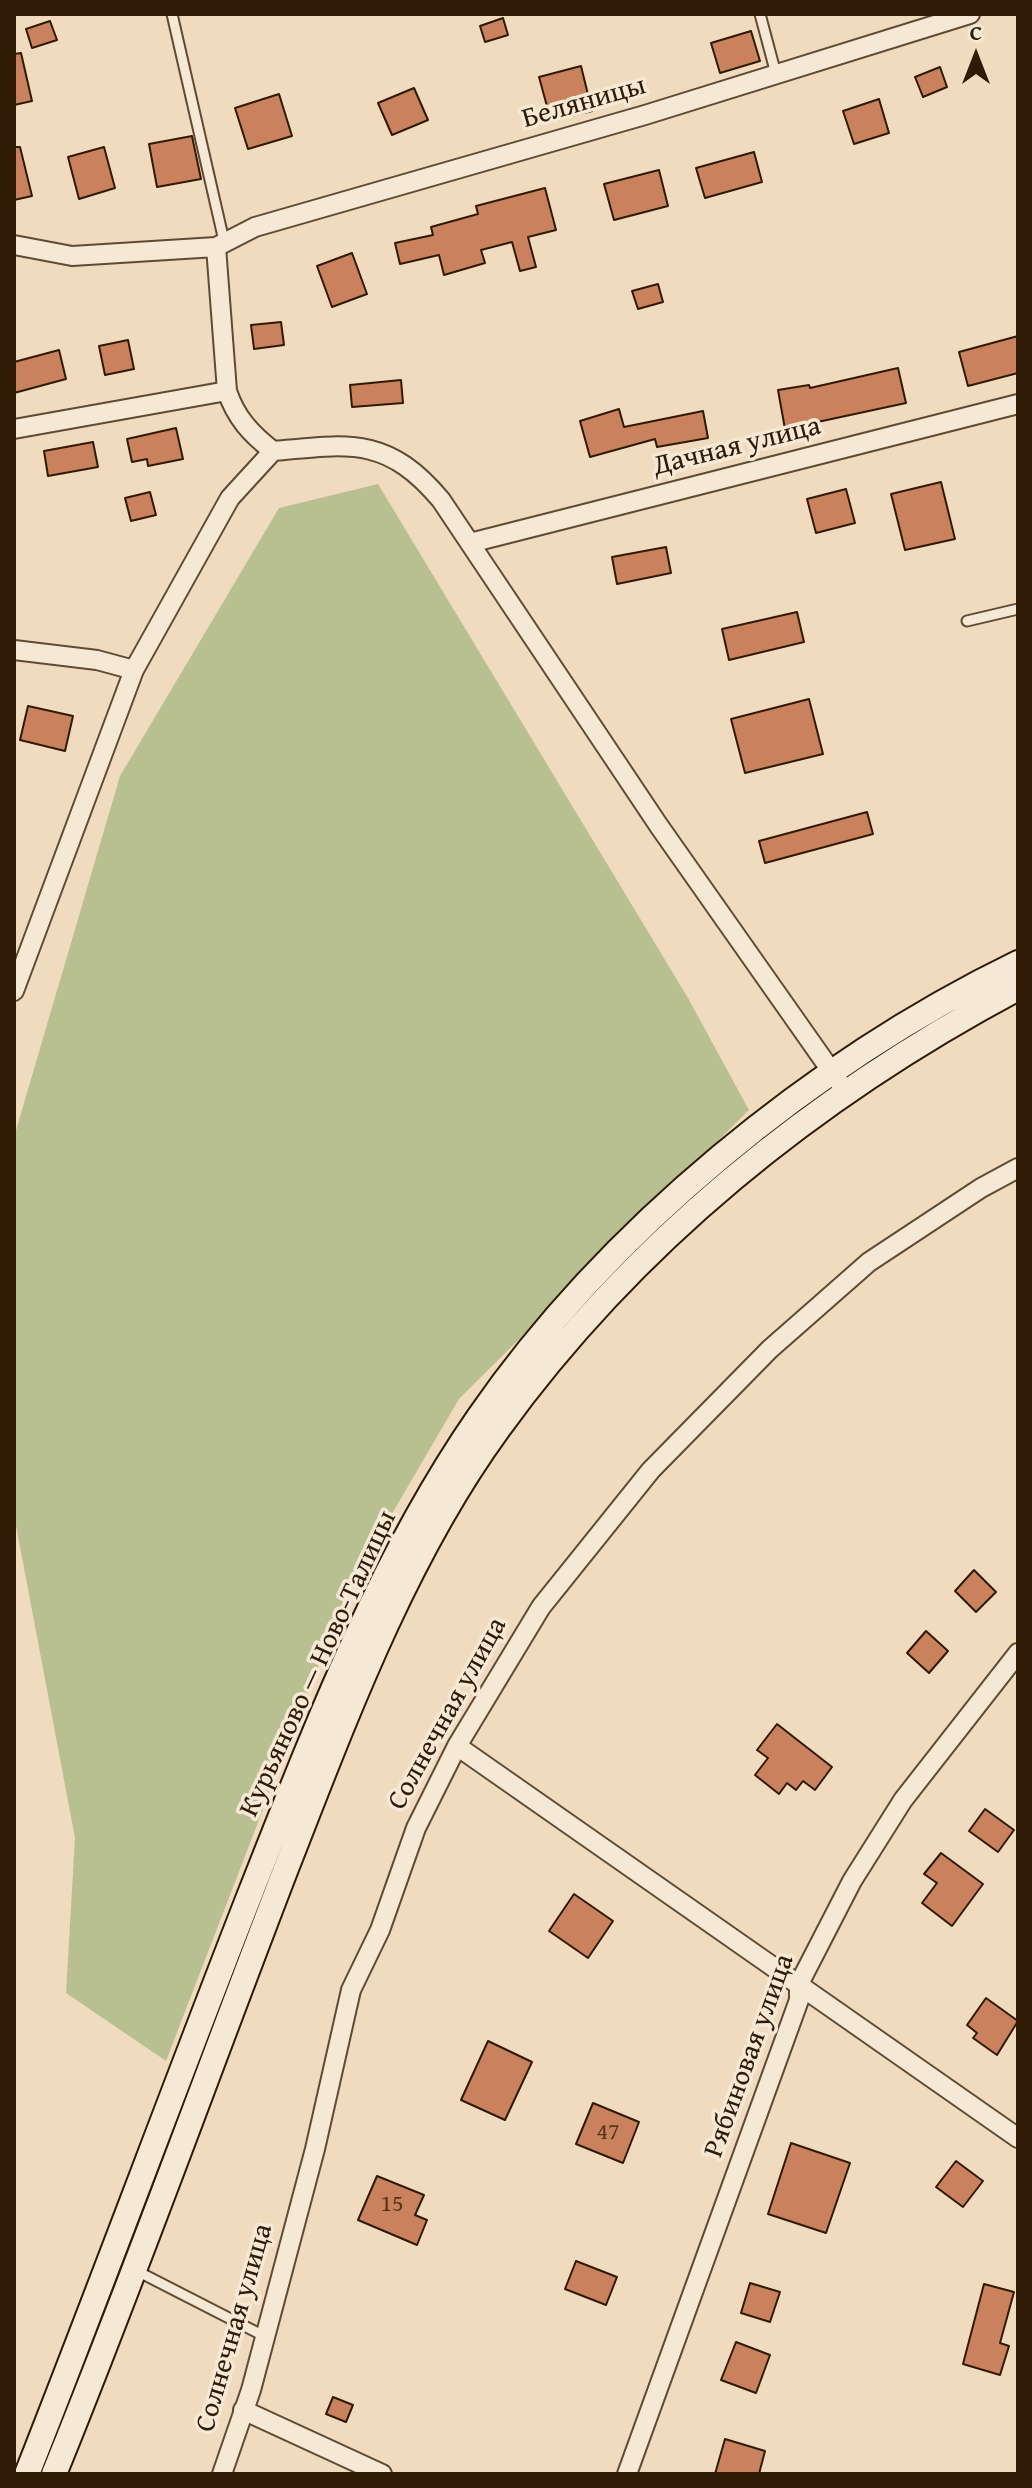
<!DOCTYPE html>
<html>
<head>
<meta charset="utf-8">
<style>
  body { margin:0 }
  #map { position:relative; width:1032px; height:2488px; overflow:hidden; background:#f0dbbe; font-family:"Gentium Book Plus",serif }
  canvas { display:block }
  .frame { position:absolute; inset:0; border:16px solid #2f1a06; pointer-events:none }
  .north { position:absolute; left:936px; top:16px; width:80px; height:80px; -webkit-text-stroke:6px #f5e8d5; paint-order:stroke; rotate:0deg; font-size:22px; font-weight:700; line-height:32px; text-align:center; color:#2f1a06 }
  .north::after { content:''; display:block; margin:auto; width:28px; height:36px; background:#2f1a06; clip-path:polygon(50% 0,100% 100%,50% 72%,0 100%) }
</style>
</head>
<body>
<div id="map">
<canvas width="1032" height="2488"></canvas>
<div class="frame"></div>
<div class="north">С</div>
</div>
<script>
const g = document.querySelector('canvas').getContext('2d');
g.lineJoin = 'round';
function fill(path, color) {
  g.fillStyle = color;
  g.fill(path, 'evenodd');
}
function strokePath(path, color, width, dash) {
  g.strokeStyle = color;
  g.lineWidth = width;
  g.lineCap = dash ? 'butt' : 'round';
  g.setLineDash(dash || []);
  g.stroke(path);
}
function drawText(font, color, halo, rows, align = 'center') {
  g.font = font + ' "Gentium Book Plus",serif';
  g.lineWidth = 7;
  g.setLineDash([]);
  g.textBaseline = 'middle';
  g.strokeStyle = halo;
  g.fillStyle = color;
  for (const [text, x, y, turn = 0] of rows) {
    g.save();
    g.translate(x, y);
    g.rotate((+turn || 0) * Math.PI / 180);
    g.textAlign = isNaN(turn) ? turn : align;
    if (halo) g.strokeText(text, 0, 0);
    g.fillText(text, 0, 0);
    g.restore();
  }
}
const green = new Path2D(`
  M 378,484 L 688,998 L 749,1110 L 459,1399 L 348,1589 L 166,2061 L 66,1993 L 75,1838 L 14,1515 L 14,1137 L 120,776 L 279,508 Z`);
const building = new Path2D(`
  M 503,18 L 508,35 L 485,42 L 480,26 Z
  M 50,21 L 57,40 L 32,48 L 26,29 Z
  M 751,31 L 760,61 L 720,73 L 711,43 Z
  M 21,53 L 32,101 L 14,105 L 14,54 Z
  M 581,66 L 592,111 L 551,121 L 539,77 Z
  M 940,67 L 947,87 L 923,97 L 915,77 Z
  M 414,88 L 428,120 L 392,135 L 378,103 Z
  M 279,94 L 292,136 L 248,149 L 235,108 Z
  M 879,99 L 889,133 L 854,144 L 843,111 Z
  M 192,136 L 201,179 L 157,187 L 149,144 Z
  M 14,147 L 20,147 L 32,196 L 14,200 Z
  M 104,147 L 115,188 L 79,199 L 68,157 Z
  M 754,152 L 762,182 L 705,198 L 696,168 Z
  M 659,170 L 668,206 L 614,220 L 604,184 Z
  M 545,188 L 556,230 L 528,237 L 536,267 L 520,271 L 512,242 L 481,250 L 485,263 L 444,275 L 439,255 L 400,264 L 395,243 L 433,235 L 431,227 L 478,214 L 476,206 Z
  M 352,253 L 367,294 L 332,307 L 317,266 Z
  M 658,284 L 663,302 L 638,309 L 632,291 Z
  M 281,322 L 284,345 L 254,349 L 251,325 Z
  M 1018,336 L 1018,373 L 968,386 L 959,352 Z
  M 128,340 L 134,369 L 105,375 L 99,346 Z
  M 59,350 L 66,379 L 14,393 L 14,362 Z
  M 898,368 L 906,403 L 785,429 L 778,390 L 809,385 L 810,388 Z
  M 401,380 L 403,403 L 352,407 L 350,385 Z
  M 619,409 L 624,427 L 703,411 L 708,438 L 657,447 L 655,439 L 590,457 L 580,421 Z
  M 176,428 L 183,459 L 148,466 L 147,459 L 132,462 L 127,439 Z
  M 93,442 L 98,467 L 48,476 L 44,451 Z
  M 941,482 L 955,539 L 905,550 L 891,494 Z
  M 846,489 L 855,523 L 816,533 L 807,499 Z
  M 150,492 L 156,515 L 131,521 L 125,498 Z
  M 666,547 L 671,573 L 617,584 L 612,557 Z
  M 797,612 L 804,642 L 729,660 L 722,629 Z
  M 809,699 L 823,754 L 745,773 L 731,719 Z
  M 28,706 L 73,716 L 65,751 L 20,740 Z
  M 867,812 L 873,834 L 765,863 L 759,841 Z
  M 974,1570 L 996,1592 L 976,1612 L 955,1591 Z
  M 926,1631 L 948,1651 L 929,1673 L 907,1653 Z
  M 777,1724 L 832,1767 L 815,1790 L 803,1781 L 796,1790 L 787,1783 L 779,1794 L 755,1775 L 768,1758 L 757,1750 Z
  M 985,1809 L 1014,1830 L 998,1852 L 969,1831 Z
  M 941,1853 L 983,1884 L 952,1926 L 922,1903 L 937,1883 L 924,1874 Z
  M 574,1894 L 613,1921 L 588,1958 L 549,1931 Z
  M 986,1998 L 1018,2021 L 997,2055 L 973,2038 L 977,2033 L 967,2025 Z
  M 488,2041 L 532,2062 L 505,2120 L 461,2100 Z
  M 593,2103 L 639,2122 L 623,2163 L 576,2144 Z
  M 791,2143 L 850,2163 L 826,2233 L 768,2214 Z
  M 956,2161 L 983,2181 L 963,2207 L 936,2187 Z
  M 377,2176 L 424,2195 L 415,2215 L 427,2220 L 417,2245 L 358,2220 Z
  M 576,2261 L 617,2277 L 606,2305 L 565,2289 Z
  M 750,2283 L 780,2292 L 770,2322 L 741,2313 Z
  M 984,2284 L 1014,2292 L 1000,2343 L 1009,2346 L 1000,2375 L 963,2364 Z
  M 736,2342 L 770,2355 L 756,2393 L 721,2380 Z
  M 333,2397 L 353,2405 L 346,2422 L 326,2414 Z
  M 725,2439 L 765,2451 L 759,2474 L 715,2474 Z`);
const service = new Path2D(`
  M 172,14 L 224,241
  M 760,14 L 776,74
  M 967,621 L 1018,609
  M 135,2270 L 264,2336`);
const minor = new Path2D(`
  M 14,245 L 72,256 L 216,247
  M 14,429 L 227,391
  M 273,451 C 251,434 236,418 227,391 L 216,247 L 255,227 L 645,115 L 970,14
  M 273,451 C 350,444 387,436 441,500 L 659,826 L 839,1082
  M 470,543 L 1018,404
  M 14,650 L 97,660 L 134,670
  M 14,991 L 134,670 L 230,498 L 273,451
  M 457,1746 L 1018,2138
  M 243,2410 L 382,2474
  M 222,2474 L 251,2390 L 315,2149 L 351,1990 L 380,1930 L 416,1828 L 457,1746 L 541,1607 L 651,1470 L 770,1349 L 869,1262 L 981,1188 L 1018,1168
  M 627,2474 L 799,2000 L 799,1984 L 852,1881 L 903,1800 L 1018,1653`);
const secondary = new Path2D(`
  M 27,2474 C 104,2279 176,2083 252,1889 C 316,1727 380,1560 479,1417 C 608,1230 814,1062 1018,963
  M 54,2474 C 136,2273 209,2068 287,1866 C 345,1718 404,1558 498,1429 C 633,1242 815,1096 1018,988`);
const numberNames = [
  ["47",608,2133],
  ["15",392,2205]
];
const streetNames = [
  ["Беляницы",584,103,-16],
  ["Дачная улица",737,447,-14],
  ["Курьяново — Ново-Талицы",319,1664,-65],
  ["Солнечная улица",448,1714,-61],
  ["Рябиновая улица",750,2056,-70],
  ["Солнечная улица",235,2328,-74]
];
fill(green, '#b8c092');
fill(building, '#c9825d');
strokePath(building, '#2f1a06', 2);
strokePath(service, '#5f4a34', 13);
strokePath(minor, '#5f4a34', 22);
strokePath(secondary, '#2f1a06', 28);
strokePath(service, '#f5e8d5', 9);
strokePath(minor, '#f5e8d5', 18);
strokePath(secondary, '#f5e8d5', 24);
drawText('24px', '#56341c', null, numberNames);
drawText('28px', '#2f1a06', '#f5e8d5', streetNames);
</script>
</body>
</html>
